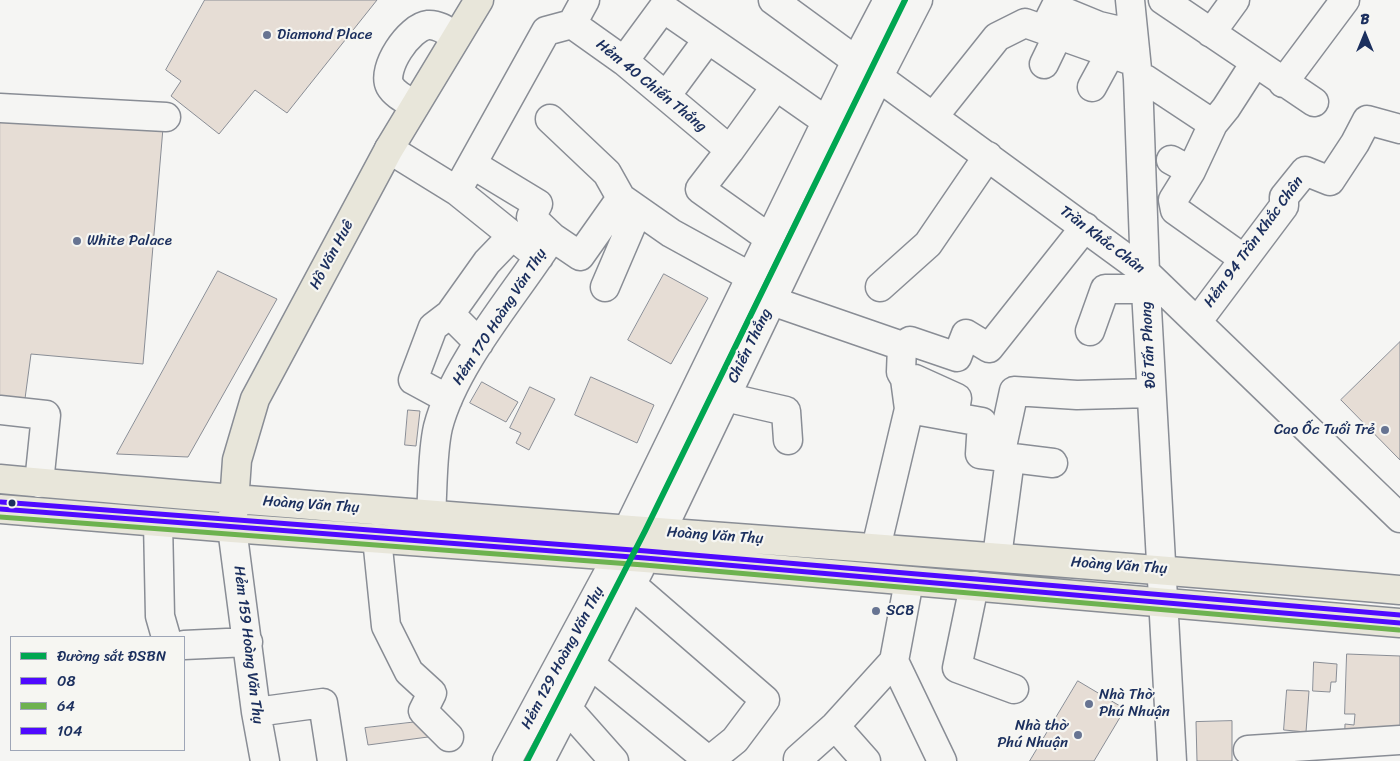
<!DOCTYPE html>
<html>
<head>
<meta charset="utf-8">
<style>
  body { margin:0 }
  #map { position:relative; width:1400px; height:761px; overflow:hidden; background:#f5f5f3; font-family:Sriracha,sans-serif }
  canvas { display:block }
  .legend { position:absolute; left:10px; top:636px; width:175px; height:115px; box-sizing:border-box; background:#f6f6f2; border:1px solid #9ea6b7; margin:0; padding:6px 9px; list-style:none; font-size:15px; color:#1b2f5e }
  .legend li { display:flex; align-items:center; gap:10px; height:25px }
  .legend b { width:25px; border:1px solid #9ea6b7 }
  .north { position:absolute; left:1340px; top:10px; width:50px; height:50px; -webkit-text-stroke:4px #f6f6f2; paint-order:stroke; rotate:0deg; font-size:14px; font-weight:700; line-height:20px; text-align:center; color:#1b2f5e }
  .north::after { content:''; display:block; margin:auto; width:18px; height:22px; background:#1b2f5e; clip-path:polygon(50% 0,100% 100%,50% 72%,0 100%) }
</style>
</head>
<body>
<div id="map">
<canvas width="1400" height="761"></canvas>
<ul class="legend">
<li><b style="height:6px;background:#00a651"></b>Đường sắt ĐSBN</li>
<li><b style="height:6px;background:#4f0aff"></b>08</li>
<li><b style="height:6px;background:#6db24f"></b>64</li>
<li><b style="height:6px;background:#4f0aff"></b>104</li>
</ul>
<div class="north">B</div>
</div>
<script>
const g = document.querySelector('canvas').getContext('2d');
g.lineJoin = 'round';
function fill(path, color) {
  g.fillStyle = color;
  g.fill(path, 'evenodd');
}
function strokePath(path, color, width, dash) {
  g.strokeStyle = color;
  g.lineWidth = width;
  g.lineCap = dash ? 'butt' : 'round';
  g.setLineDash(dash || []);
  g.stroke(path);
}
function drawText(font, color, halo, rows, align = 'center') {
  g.font = font + ' Sriracha,sans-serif';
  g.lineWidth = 4.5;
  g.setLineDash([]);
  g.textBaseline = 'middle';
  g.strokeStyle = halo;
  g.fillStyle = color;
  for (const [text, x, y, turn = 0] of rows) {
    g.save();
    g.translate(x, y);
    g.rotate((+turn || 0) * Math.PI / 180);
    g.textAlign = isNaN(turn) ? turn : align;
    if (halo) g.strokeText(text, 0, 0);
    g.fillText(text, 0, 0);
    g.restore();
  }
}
const building = new Path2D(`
  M 205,0 L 377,0 L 287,113 L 255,90 L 219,134 L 171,96 L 181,81 L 166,70 Z
  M 0,114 L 163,128 L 143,364 L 31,354 L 24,406 L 0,404 Z
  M 218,271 L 277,299 L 188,457 L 117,454 Z
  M 664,274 L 708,298 L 671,364 L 628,340 Z
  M 1400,342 L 1400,460 L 1341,400 Z
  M 591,377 L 654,405 L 637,443 L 575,415 Z
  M 482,382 L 518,402 L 506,422 L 470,403 Z
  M 530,387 L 555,399 L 529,450 L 516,443 L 521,433 L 510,428 Z
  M 408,410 L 420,411 L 416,446 L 405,445 Z
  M 1347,654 L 1400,656 L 1400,748 L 1367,750 L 1366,756 L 1344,755 L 1345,724 L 1354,725 L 1355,714 L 1345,714 Z
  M 1314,662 L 1337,664 L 1336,682 L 1331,682 L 1330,692 L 1313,691 Z
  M 1078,681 L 1125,709 L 1094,761 L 1030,761 Z
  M 1287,690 L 1309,691 L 1306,732 L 1284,730 Z
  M 426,721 L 428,737 L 368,745 L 365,728 Z
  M 1232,721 L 1232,761 L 1197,761 L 1196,722 Z`);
const minor = new Path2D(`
  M 773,0 L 1145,272 L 1400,518
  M 1130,0 L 1138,79 L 1145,272 L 1172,761
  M 1163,0 L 1314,102
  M 572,24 L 624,61 L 730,150 L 776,86 L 826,121
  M 1044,30 L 1055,8 L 1099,26 L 1133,34
  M 1211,33 L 1235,0
  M 624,61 L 663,8 L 708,39
  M 1044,64 L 1058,35
  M 1138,79 L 1145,79 L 1213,124 L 1226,108 L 1255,63
  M 1283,83 L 1345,0
  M 1092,87 L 1110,54
  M 666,96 L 708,39 L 776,86
  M 415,105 C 407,100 395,95 390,86 C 381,69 409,27 428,25 C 439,24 448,32 456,37
  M 0,108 L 166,117
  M 934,116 L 997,37 L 1025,23 L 1135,62
  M 550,119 L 607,173 L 621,198 L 671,233 L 751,277
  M 389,149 L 457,191 L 539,257
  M 730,150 L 700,189 L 769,238
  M 1171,160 L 1191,171 L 1173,200 L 1175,210 L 1244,259
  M 472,164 L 538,204 L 531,217 L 552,237 L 580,256 L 621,198
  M 1191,171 L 1213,124
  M 457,191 L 546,31 L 572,24 L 585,0
  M 605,287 L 638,210
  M 880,287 L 928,244 L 988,156
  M 772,301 L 902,346 L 901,372 L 905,379 L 909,409 L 876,548
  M 1197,322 L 1284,206 L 1284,197 L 1305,171 L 1330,181 L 1355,143 L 1367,120 L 1400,129
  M 1090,331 L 1105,289 L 1146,289
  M 479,343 L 450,314 L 487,262 L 512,236
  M 902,346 L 910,341 L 957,357 L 966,334 L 989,348 L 1085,227
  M 905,379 L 915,379 L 957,398 L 954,417
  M 725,397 L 786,411 L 788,440
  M 448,399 L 413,380 L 433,327 L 450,314
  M 909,409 L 982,422 L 980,454 L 1053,463
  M 0,410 L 46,415 L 39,483
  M 1000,456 L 1014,391 L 1077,395 L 1151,393
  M 431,514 C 433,487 432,453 438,427 C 455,362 516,294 552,237
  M 158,522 L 160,616 L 166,637
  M 232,528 L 256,712 L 265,761
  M 628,529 L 856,61 L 888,0
  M 661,532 L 879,76 L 918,0
  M 377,538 L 386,626 L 409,672 L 432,693 L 423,711 L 449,737
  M 997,557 L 1010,459
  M 909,581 L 894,661 L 942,761
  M 631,584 L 765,700 L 735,740 L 709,761
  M 974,586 L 957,668 L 1014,689
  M 184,645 L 248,642
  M 590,664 L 709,761
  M 567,708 L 614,761
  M 256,712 L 323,703 L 332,761
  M 835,726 L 866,761
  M 1248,750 L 1400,740
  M 798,759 L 835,726 L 894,661
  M 507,761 L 618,555
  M 540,761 L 640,568`);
const major = new Path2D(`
  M 0,479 C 466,521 934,550 1400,590
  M 0,509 L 232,528 L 645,558 L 1400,623
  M 233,517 L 237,460 L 255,399 L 389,149 L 479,0`);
const bus1 = new Path2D(`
  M 0,509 L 645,558 L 1400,623`);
const bus2 = new Path2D(`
  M 0,517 L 644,565 L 1399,630`);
const bus3 = new Path2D(`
  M 1,502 L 646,551 L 1400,615`);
const rail1 = new Path2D(`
  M 527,761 L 645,531 L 905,0`);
const markers = [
  [267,35,5,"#677492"],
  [77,241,5,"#677492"],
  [1385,430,5,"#677492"],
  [12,503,4.5,"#1b2f5e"],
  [876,611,5,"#677492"],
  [1089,704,5,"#677492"],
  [1078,735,5,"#677492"]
];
const poiNames = [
  ["Diamond Place",277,35],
  ["White Palace",87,241],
  ["Cao Ốc Tuổi Trẻ",1375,430,"right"],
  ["SCB",886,611],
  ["Nhà Thờ",1099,695],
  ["Phú Nhuận",1099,712],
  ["Nhà thờ",1068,726,"right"],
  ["Phú Nhuận",1068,743,"right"]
];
const streetNames = [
  ["Hẻm 40 Chiến Thắng",651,86,39],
  ["Trần Khắc Chân",1102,240,37],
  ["Hẻm 94 Trần Khắc Chân",1254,242,-54],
  ["Hồ Văn Huê",332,255,-62],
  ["Hẻm 170 Hoàng Văn Thụ",500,317,-57],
  ["Đỗ Tấn Phong",1149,345,-93],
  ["Chiến Thắng",750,346,-64],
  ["Hoàng Văn Thụ",311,505,4],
  ["Hoàng Văn Thụ",715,536,4],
  ["Hoàng Văn Thụ",1119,566,4],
  ["Hẻm 159 Hoàng Văn Thụ",248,645,83],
  ["Hẻm 129 Hoàng Văn Thụ",563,658,-62]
];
fill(building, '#e6ddd5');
strokePath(building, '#898d95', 1);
strokePath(minor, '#898d95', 31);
strokePath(major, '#898d95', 31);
strokePath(minor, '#f5f5f3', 28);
strokePath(major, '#e8e6da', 28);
strokePath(bus1, '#4f0aff', 5);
strokePath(bus2, '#6db24f', 5);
strokePath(bus3, '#4f0aff', 5);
strokePath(rail1, '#00a651', 6);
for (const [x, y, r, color] of markers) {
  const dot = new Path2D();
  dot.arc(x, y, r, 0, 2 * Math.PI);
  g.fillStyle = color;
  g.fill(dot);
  strokePath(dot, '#f6f6f2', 2);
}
drawText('15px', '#1b2f5e', '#f6f6f2', poiNames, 'left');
drawText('15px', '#1b2f5e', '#f6f6f2', streetNames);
</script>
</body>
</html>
